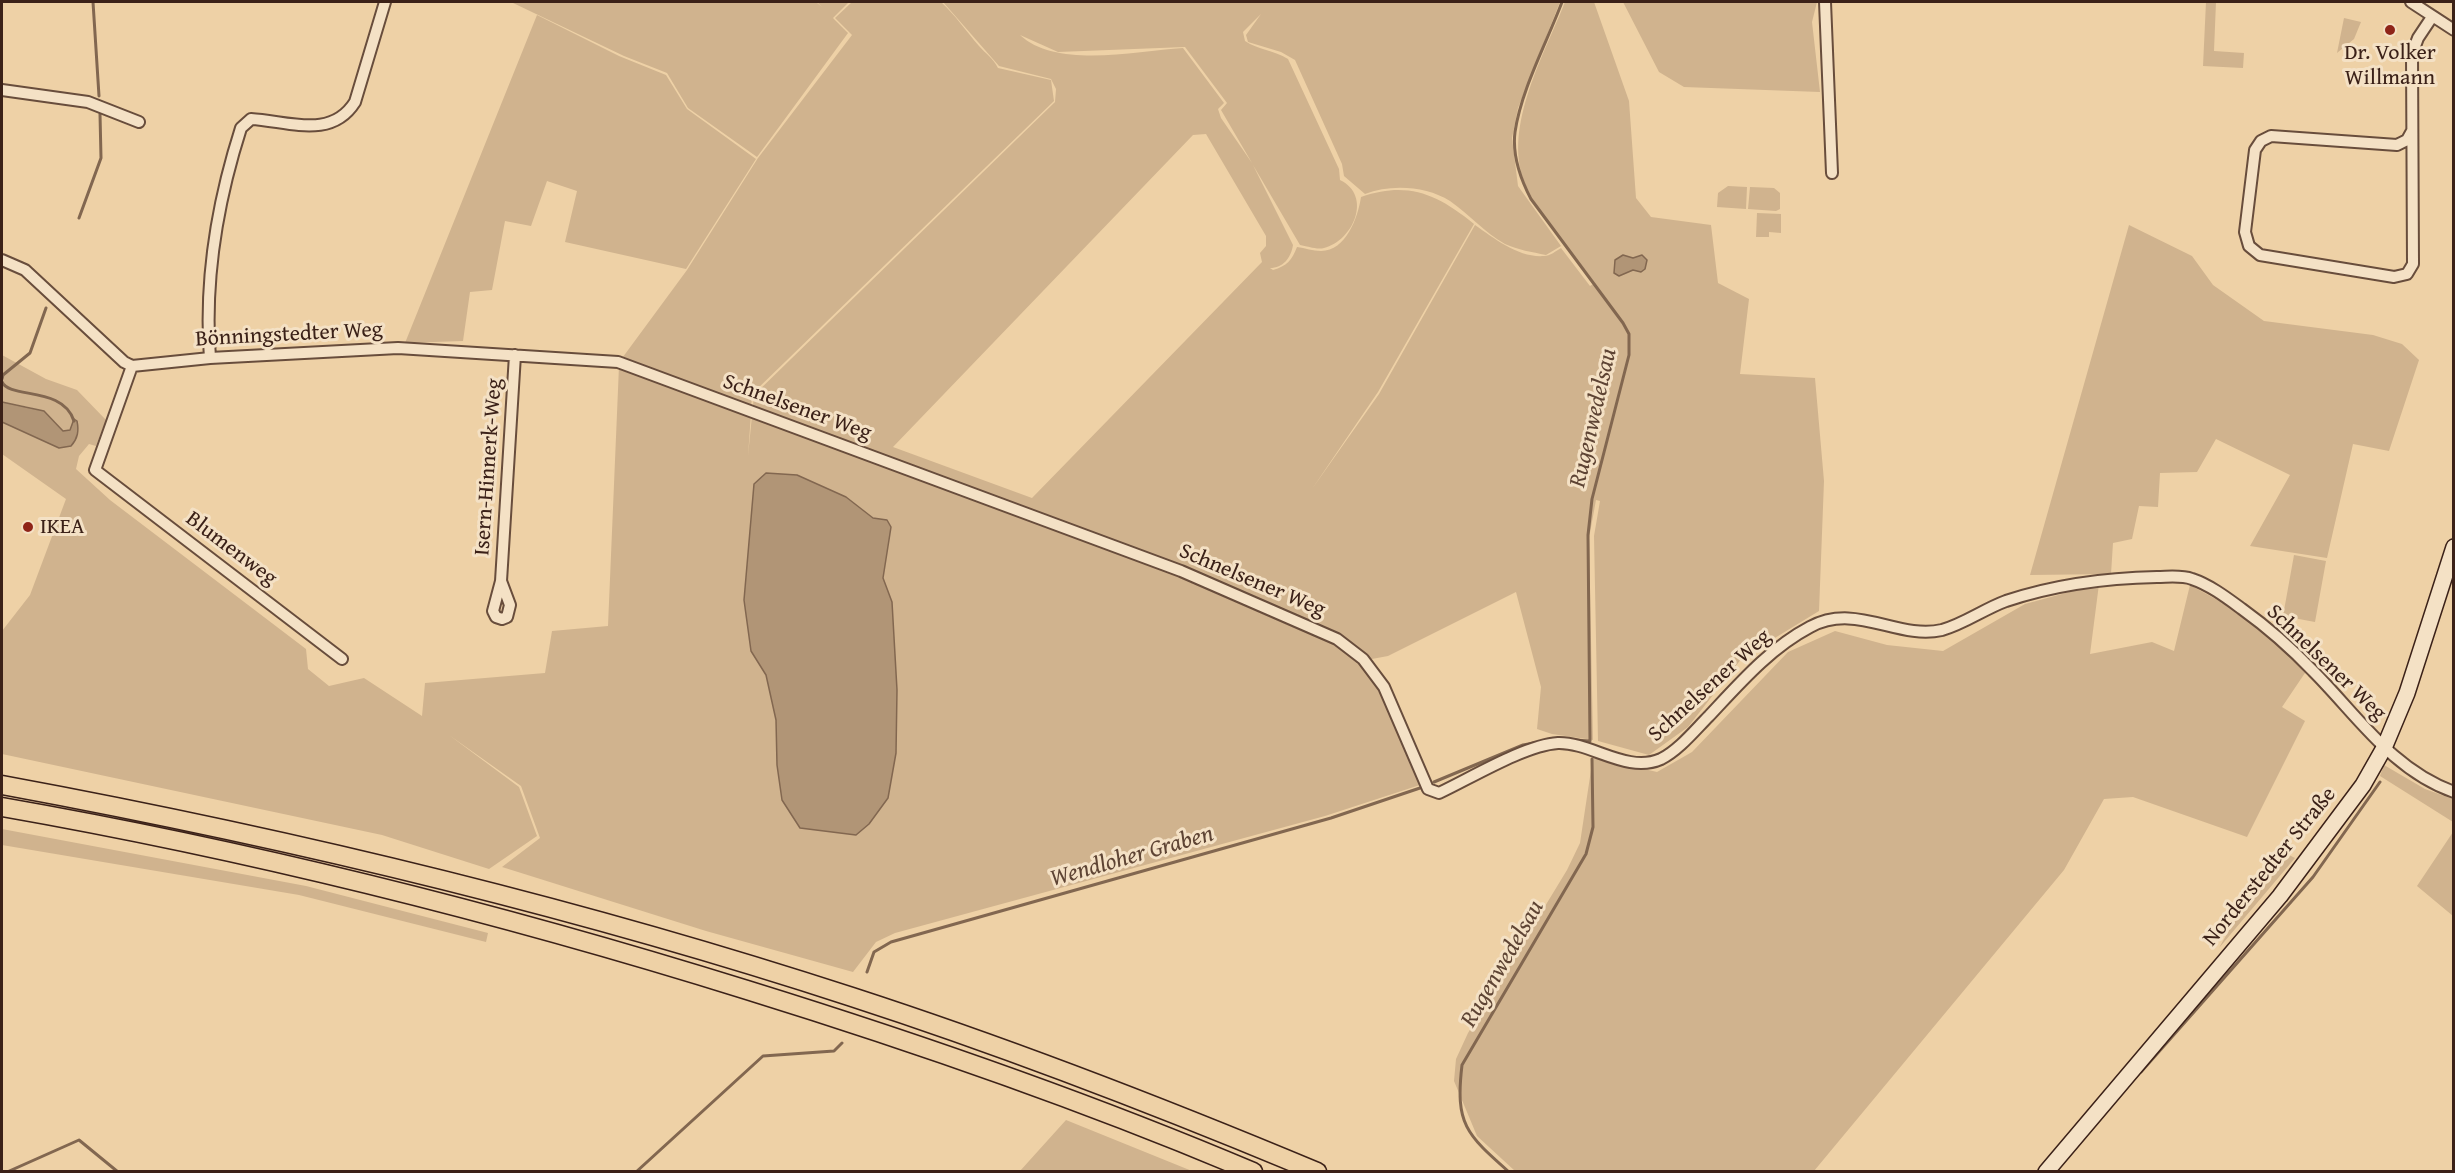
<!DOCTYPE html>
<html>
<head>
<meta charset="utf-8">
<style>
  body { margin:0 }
  #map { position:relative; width:2455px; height:1173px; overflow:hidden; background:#eed1a6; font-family:"Gentium Book Plus",serif }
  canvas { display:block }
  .frame { position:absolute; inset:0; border:3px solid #3b2118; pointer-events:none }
</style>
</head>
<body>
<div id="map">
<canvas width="2455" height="1173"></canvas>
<div class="frame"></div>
</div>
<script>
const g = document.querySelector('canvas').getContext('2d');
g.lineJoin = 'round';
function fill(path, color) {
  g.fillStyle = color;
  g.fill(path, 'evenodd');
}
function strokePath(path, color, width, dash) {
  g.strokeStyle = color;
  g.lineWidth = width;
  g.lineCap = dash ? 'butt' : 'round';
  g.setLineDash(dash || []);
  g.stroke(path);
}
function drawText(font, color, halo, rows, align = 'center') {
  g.font = font + ' "Gentium Book Plus",serif';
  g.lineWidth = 6;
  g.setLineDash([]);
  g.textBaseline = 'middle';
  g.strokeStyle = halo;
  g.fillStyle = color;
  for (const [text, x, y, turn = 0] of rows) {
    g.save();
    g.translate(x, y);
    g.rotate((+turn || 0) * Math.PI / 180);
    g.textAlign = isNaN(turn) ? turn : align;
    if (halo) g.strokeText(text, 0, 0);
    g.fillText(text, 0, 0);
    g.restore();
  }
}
const green = new Path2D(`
  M 511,2 L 816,2 L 822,7 L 817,2 L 849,2 L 833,18 L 848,33 L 757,157 L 688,108 L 667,73 L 624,56 Z
  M 852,2 L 941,2 C 956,16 966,31 979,46 C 986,54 993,58 998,68 L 1051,80 L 1054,101 L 752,394 L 751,410 L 620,361 L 687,270 L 758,158 L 852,35 L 835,18 Z
  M 943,2 L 1560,2 L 1518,108 L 1512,138 L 1518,186 L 1561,246 L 1546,255 C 1532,252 1518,250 1505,244 C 1485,233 1469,214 1450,201 C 1426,186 1391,184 1365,194 L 1344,176 L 1342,164 L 1295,60 L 1281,52 L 1248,42 L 1246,35 L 1261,14 L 1243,32 L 1245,41 C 1258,50 1274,50 1288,59 L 1339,169 L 1340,180 C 1373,196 1353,241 1324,248 C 1317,250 1307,246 1300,245 L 1253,165 L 1293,245 C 1291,258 1283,268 1270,268 L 1273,270 C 1287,266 1292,260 1297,247 C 1305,248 1313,251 1321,251 C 1346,251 1358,217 1361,197 C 1408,181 1437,194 1474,224 L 1378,392 L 1312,489 L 1379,394 L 1475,225 C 1495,239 1519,258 1544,256 C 1550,256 1556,251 1561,248 L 1590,286 L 1595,283 C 1576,257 1534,209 1524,181 C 1503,126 1545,53 1565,2 L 1594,2 L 1629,101 L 1636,198 L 1651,217 L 1711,225 L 1718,283 L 1749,299 L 1740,374 L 1815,378 L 1824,481 L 1819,611 L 1742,658 L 1688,727 L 1649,755 L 1598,741 L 1594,536 L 1600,501 L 1596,500 L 1589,538 L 1593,740 L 1552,734 L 1537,729 L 1541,687 L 1516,592 L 1388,656 L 1361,661 L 1382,690 L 1423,784 L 1325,816 L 895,933 L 876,942 L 853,972 L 706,931 L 502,867 L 540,838 L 521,786 L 449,735 L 519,787 L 537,836 L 489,869 L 382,835 L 2,754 L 2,631 L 30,595 L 66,499 L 2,454 L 2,422 L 59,448 L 74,442 L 78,434 L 72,426 L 68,432 L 63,431 C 43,405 31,408 2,402 L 2,355 L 46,379 L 77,390 L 106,420 L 96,446 L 89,444 L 79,456 L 76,469 L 110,500 L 306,649 L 308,669 L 329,686 L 364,678 L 422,716 L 425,683 L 545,673 L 552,631 L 608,626 L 619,366 L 751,414 L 748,456 L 754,395 L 1055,102 L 1056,89 L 1051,79 L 999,66 ZM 1020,35 L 1058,52 L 1185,47 L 1227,103 L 1221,110 L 1252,163 L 1221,118 L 1218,109 L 1224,103 L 1183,48 C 1137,51 1056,69 1020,35 ZM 1206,134 L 1266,236 L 1266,246 L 1260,253 L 1262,262 L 1032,498 L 893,447 L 1193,135 ZM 797,475 L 846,497 L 873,518 L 887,520 L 891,527 L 883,578 L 892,602 L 897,690 L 896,753 L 782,800 L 777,764 L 776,720 L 766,675 L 744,600 L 754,484 Z
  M 1623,2 L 1817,2 L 1812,22 L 1820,92 L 1684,87 L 1659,72 Z
  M 2206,2 L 2216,2 L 2214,51 L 2244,53 L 2243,68 L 2203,66 Z
  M 537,15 L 619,56 L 666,75 L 687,109 L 756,159 L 686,269 L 565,242 L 577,191 L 547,181 L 531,226 L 505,221 L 492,290 L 470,292 L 463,341 L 405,343 Z
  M 2344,18 L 2361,22 L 2354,39 L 2337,53 Z
  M 1728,186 L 1747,187 L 1746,209 L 1717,207 L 1718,193 Z
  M 1750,187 L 1774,188 L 1780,193 L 1780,209 L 1776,211 L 1748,209 Z
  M 1757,213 L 1781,214 L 1781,233 L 1769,232 L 1769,237 L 1756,237 Z
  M 2129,225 L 2192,256 L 2213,285 L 2264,321 L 2373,335 L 2402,344 L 2419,360 L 2389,451 L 2353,444 L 2327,558 L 2250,546 L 2290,475 L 2216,439 L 2197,472 L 2160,473 L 2158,507 L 2139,506 L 2132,539 L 2113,543 L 2111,574 L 2030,575 Z
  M 2294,555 L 2326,561 L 2315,622 L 2283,616 Z
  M 2099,584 L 2090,654 L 2152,642 L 2174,651 L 2190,585 L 2234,609 L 2307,670 L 2282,707 L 2305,721 L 2247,837 L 2133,797 L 2104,799 L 2064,870 L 1814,1171 L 1515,1171 L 1477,1136 L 1454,1081 L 1456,1059 L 1468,1033 L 1567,870 L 1580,843 L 1593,757 L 1657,772 L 1692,752 L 1788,652 L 1835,631 L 1887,645 L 1943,651 L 2025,604 Z
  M 2384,765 L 2425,789 L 2453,799 L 2453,822 L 2380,776 Z
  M 2,829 L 306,886 L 488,933 L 486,942 L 299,895 L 2,845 Z
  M 2453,832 L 2453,916 L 2417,886 Z
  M 2289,855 L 2295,858 L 2219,948 L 2232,925 Z
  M 1066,1120 L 1192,1171 L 1020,1171 Z`);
const water = new Path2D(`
  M 1623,255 L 1633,258 L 1642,255 L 1647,260 L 1645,269 L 1641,272 L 1633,270 L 1619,276 L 1614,273 L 1615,260 Z
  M 2,402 L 44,411 L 63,431 L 70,430 L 74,419 L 77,421 C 79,431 78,438 71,446 L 59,448 L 2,422 Z
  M 766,473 L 797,475 L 846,497 L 873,518 L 887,520 L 891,527 L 883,578 L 892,602 L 897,690 L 896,753 L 888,798 L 869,824 L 856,835 L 800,828 L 782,800 L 777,765 L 776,720 L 766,675 L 751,651 L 744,600 L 754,484 Z`);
const stream = new Path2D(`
  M 93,2 L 99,96
  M 1562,2 C 1547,42 1521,90 1515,132 C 1512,156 1520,178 1531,199 L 1623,323 L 1629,334 L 1629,355 L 1592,499 L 1588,535 L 1590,741 L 1575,740
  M 79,218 L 101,158 L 100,114
  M 2,379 L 3,375 L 30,353 L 46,308
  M 2,382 C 10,399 63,386 74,421
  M 1434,782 L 1523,745 L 1556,739
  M 867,972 L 874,952 L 891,942 L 1331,818 L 1420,788
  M 2141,1072 L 2313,877 L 2380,782
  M 7,1172 L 79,1140 L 118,1172
  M 636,1172 L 763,1056 L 834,1051 L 842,1043
  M 1509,1172 C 1466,1134 1455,1124 1462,1065 L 1586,854 L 1593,827 L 1592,759`);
const minor = new Path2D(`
  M 1825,2 L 1832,173
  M 2411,2 L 2454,30
  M 2,90 L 88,102 L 139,122
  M 2412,131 L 2407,140 L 2397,145 L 2271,136 L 2261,141 L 2255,150 L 2245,232 L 2249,246 L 2260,255 L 2394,277 L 2407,274 L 2413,264 L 2412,54 L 2418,38 L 2432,17
  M 2,260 L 25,270 L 124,362 L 132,366 L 210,358 L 398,348 L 618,362 L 1181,571 L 1337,639 L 1363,659 L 1384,687 L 1428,789 L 1439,793 C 1471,778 1525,745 1558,743 C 1591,742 1627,774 1661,759 C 1679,750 1695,730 1709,716 C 1739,684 1770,648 1810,627 C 1856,602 1897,640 1942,630 C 1964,624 1984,609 2006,601 C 2054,585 2106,578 2157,577 C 2168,577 2181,575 2192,579 C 2210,585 2227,598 2242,609 C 2267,627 2291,648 2313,671 C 2357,715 2392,770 2454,792
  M 210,358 C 204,279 217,203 241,128 L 251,119 C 288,121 331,140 355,102 L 385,2
  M 132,366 L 95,470 L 342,659
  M 501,581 L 510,605 L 507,617 L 502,619 L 496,617 L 493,611 L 501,581 L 515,355`);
const secondary = new Path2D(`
  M 2046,1172 L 2280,896 L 2363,785 L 2384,748 L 2407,693 L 2454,547`);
const motorway = new Path2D(`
  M 2,785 C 289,838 573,906 852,997 C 1009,1048 1164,1108 1317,1172
  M 2,807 C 253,851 503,914 747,990 C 918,1043 1088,1102 1253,1172`);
const markers = [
  [2390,30,6,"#8f2418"],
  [28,527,6,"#8f2418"]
];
const poiNames = [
  ["Dr. Volker",2390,53],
  ["Willmann",2390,78],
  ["IKEA",40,527,"left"]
];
const streetNames = [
  ["Bönningstedter Weg",289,335,-3],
  ["Schnelsener Weg",797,408,20],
  ["Isern-Hinnerk-Weg",489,467,-86],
  ["Blumenweg",231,549,37],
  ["Schnelsener Weg",1252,581,23],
  ["Schnelsener Weg",2326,663,44],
  ["Schnelsener Weg",1710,686,-42],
  ["Norderstedter Straße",2270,867,-51]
];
const waterNames = [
  ["Rugenwedelsau",1594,418,-77],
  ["Wendloher Graben",1132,857,-16],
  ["Rugenwedelsau",1503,964,-60]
];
fill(green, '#d0b38e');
fill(water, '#b19576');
strokePath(water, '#826750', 1.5);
strokePath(stream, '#826750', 3);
strokePath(minor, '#684d3c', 14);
strokePath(secondary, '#3b2118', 18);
strokePath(motorway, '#3b2118', 21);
strokePath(minor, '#f4e1c5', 10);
strokePath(secondary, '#f4e1c5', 15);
strokePath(motorway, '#eed1a6', 18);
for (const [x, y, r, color] of markers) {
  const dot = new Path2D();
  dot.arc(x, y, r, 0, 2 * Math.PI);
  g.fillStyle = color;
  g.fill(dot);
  strokePath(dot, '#f4e1c5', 2);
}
drawText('22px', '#3b2118', '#f4e1c5', poiNames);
drawText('22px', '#3b2118', '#f4e1c5', streetNames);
drawText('italic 24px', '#5e4434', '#f4e1c5', waterNames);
</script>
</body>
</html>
